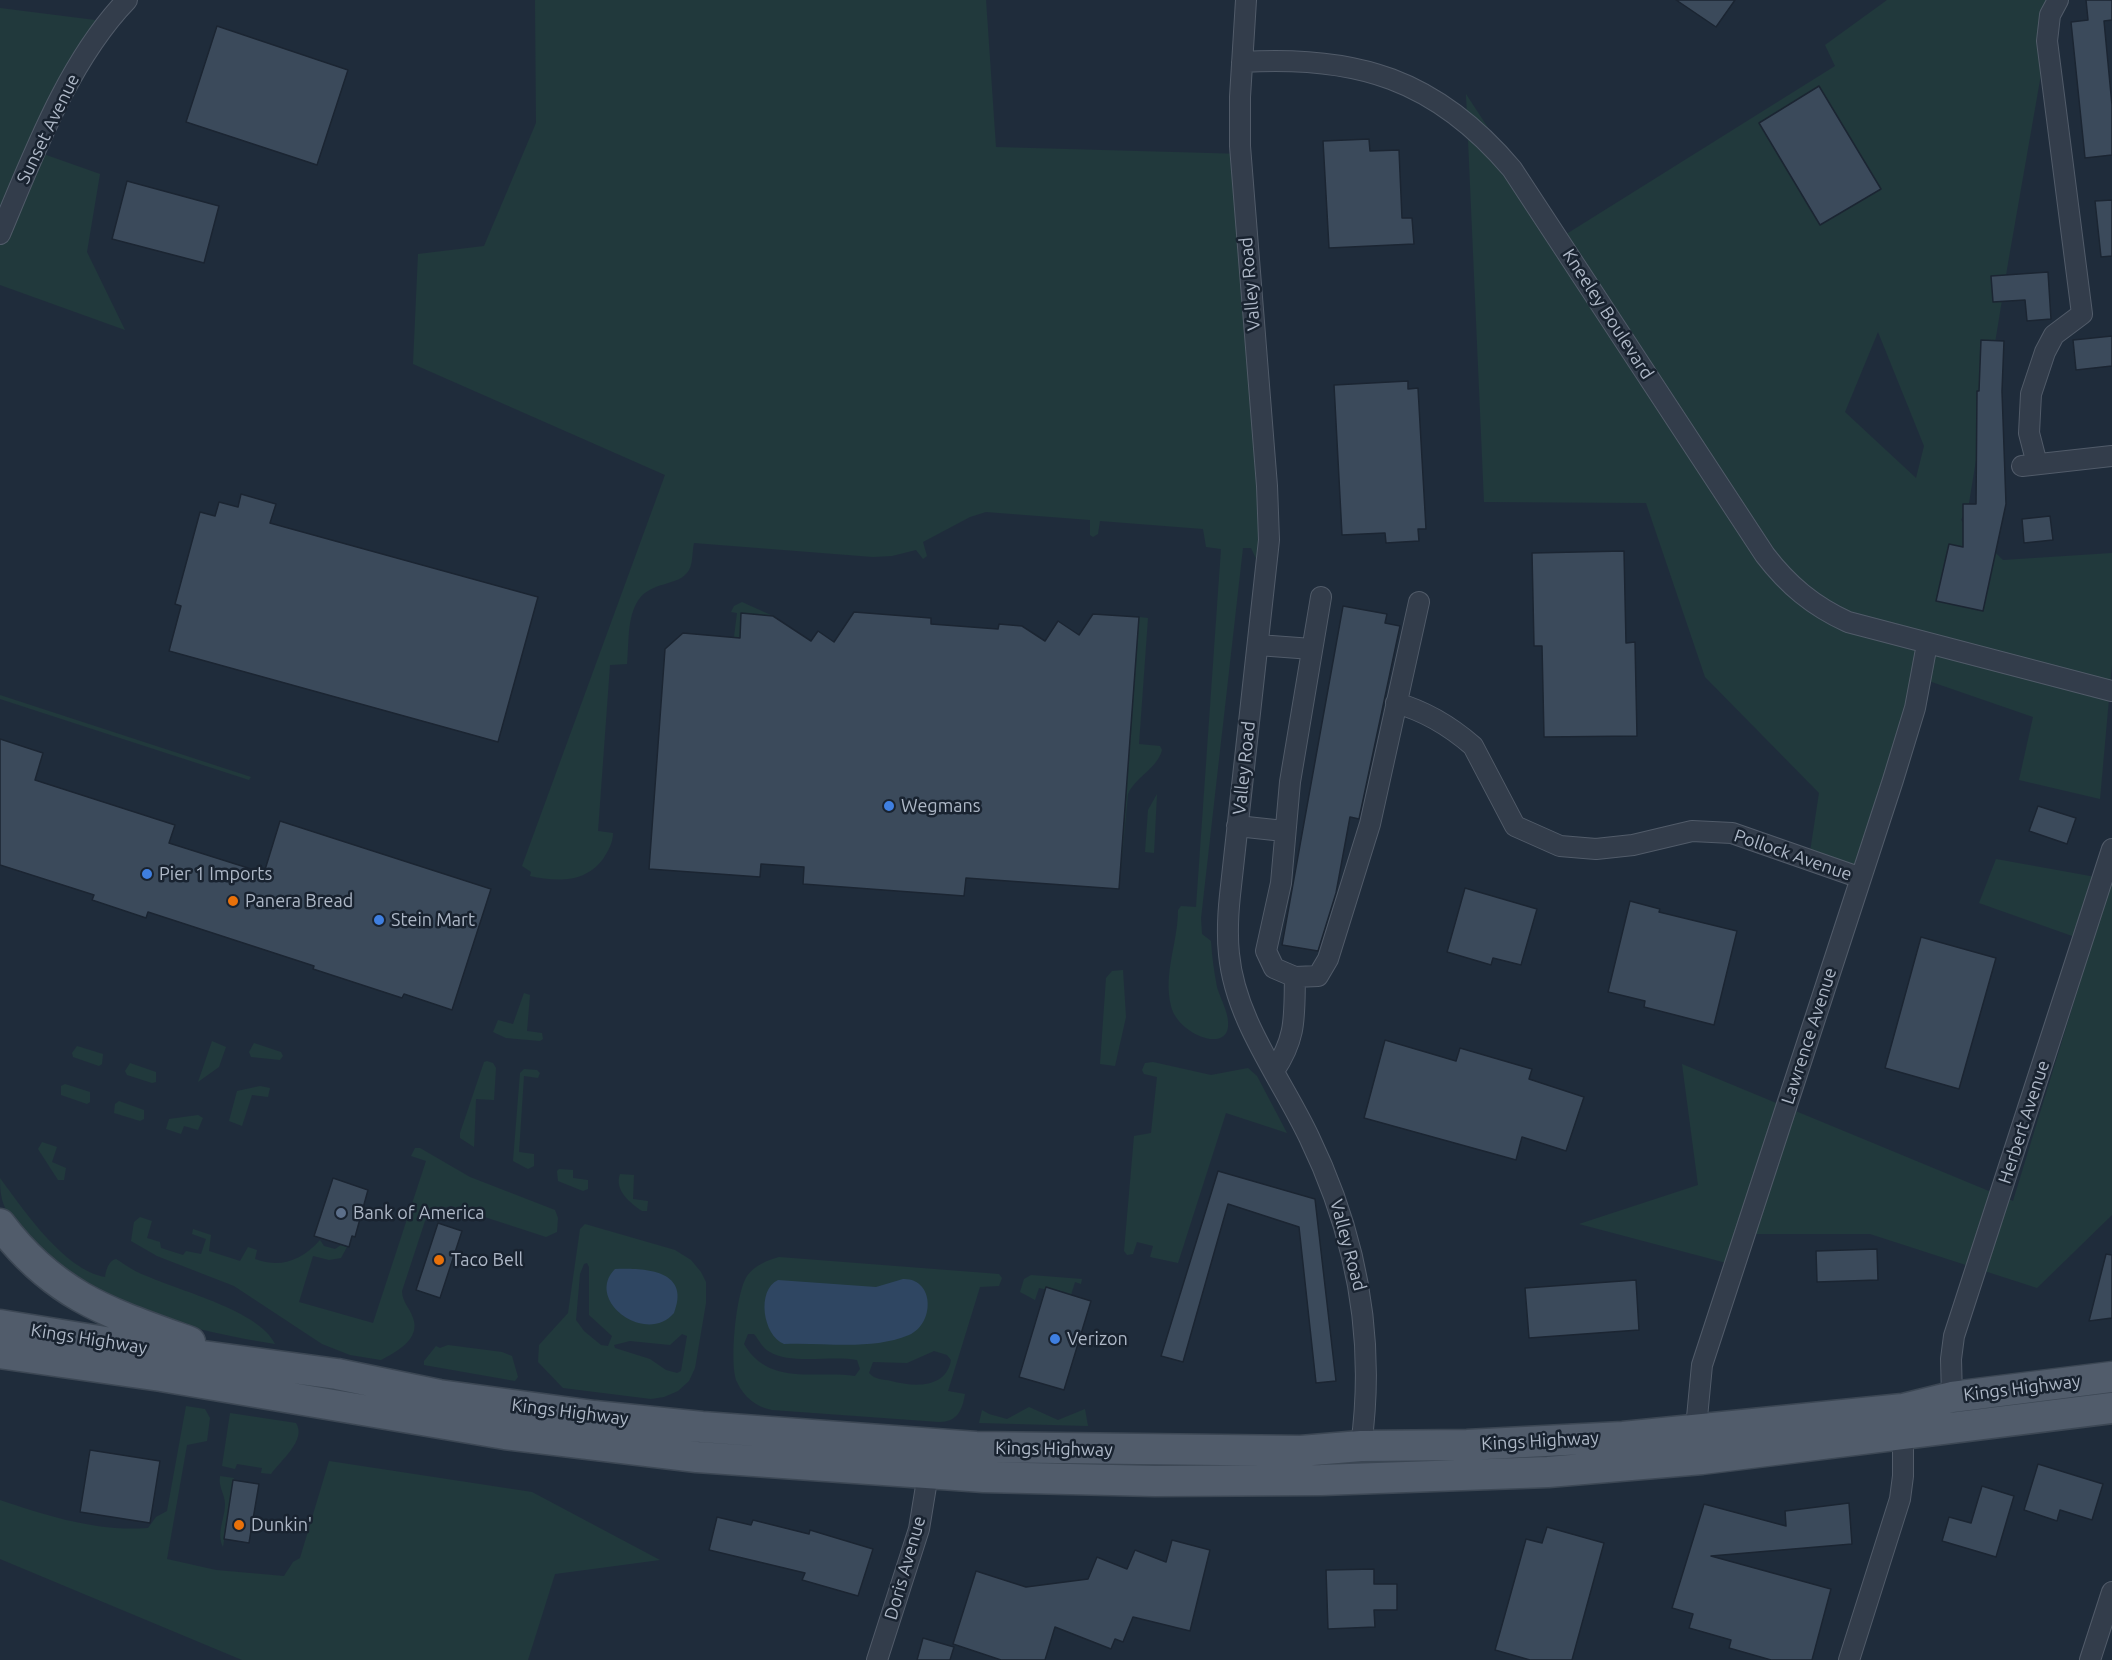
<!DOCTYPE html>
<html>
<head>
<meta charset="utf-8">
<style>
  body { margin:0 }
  canvas { display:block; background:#1f2c3b }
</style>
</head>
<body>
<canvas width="2112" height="1660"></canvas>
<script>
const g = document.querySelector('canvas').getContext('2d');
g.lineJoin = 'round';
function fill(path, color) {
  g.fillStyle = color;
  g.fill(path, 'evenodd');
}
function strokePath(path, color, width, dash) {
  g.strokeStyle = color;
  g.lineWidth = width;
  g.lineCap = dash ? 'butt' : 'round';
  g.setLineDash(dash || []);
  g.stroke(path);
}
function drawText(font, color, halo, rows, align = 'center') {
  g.font = font + ' Ubuntu,sans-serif';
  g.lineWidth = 5;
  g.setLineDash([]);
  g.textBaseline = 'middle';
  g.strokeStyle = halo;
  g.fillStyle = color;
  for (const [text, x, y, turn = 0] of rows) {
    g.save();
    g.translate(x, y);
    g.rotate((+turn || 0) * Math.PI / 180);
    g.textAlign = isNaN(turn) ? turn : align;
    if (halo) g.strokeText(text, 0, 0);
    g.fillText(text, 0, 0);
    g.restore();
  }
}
const green = new Path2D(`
  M 535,0 L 986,0 L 996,147 L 1244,154 L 1267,582 L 1251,548 L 1243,548 L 1201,918 L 1202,934 L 1211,941 C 1212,957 1214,972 1217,987 C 1220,998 1230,1015 1228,1027 C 1225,1053 1177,1033 1171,1006 C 1163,973 1178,943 1178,910 L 1181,906 L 1196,907 L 1221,549 L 1206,547 L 1203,529 L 1100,521 L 1098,534 L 1093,537 L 1090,535 L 1090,520 L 986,512 L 970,517 L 923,542 L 927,556 L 923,559 L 916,550 L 892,556 L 873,557 L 694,543 C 692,551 693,563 689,570 C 679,588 649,579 636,604 C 627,621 629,645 627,664 L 610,665 L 598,831 L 613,833 C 613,843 608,851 603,859 C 585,883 557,882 530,876 L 531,872 L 522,866 L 665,475 L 413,364 L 418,254 L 484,246 L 536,123 Z
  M 1887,0 L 2054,0 L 2008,263 L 1969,503 L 1961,520 L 2003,560 L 2112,553 L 2112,665 L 2100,799 L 2019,780 L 2033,717 L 1923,679 L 1862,880 L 1810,852 L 1819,793 L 1705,677 L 1646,503 L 1484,502 L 1466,94 L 1560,238 L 1835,66 L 1825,45 ZM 1878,332 L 1924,446 L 1916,478 L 1845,412 Z
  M 0,8 L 111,22 L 35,151 L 100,174 L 87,252 L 125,330 L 0,285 Z
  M 742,602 L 773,616 L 741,613 L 740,637 L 734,637 L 737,613 L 731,612 L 734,606 Z
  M 1139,617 L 1148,618 L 1139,744 L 1160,746 L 1162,750 C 1157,769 1136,776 1128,794 L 1119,889 Z
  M 0,695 L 251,777 L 249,780 L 0,699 Z
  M 1157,794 L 1154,853 L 1145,852 L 1148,810 Z
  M 1996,859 L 2112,880 L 2112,1215 L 2037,1288 L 1870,1234 L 1743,1234 L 1734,1265 L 1579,1224 L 1698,1185 L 1682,1064 L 2013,1201 L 2092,943 L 1979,903 Z
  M 1123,970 L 1126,1017 L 1115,1066 L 1100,1064 L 1106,978 L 1112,971 Z
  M 524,993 L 530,995 L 527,1031 L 542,1033 L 543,1039 L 540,1041 L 506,1038 L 493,1032 L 498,1020 L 513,1024 Z
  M 212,1041 L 226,1047 L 219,1067 L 198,1082 Z
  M 254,1043 L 281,1052 L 283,1056 L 280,1060 L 251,1057 L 249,1052 Z
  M 77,1046 L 103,1054 L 102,1064 L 99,1066 L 73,1057 L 72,1053 Z
  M 487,1061 L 493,1063 L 496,1068 L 494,1100 L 476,1099 L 474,1147 L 460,1138 L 460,1133 L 484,1062 Z
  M 1153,1062 L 1211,1075 L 1248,1068 L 1257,1076 L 1287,1133 L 1226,1113 L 1178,1263 L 1150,1257 L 1153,1246 L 1137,1242 L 1133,1254 L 1127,1255 L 1124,1251 L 1134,1136 L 1151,1133 L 1157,1077 L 1144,1074 L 1142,1070 L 1145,1063 Z
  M 130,1063 L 156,1072 L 156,1082 L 152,1083 L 127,1075 L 125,1071 Z
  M 524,1069 L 537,1070 L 540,1073 L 538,1078 L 524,1076 L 519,1152 L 534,1154 L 534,1166 L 528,1169 L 513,1161 L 520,1073 Z
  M 65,1084 L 90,1092 L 90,1102 L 87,1104 L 61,1095 L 61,1086 Z
  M 260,1086 L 270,1088 L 268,1097 L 252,1095 L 242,1126 L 229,1121 L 237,1091 Z
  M 119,1101 L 144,1110 L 144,1119 L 140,1121 L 114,1113 L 115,1104 Z
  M 198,1115 L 203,1118 L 198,1130 L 184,1126 L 181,1134 L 166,1129 L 169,1119 Z
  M 42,1142 L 57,1147 L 52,1162 L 66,1168 L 64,1180 L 58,1180 L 38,1149 Z
  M 415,1148 L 420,1148 L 470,1177 L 555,1210 L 558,1218 L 557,1232 L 546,1237 L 451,1206 L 431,1211 L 425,1221 L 402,1291 C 402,1302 410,1308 413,1318 C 421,1339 396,1352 381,1360 L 350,1355 L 322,1344 L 234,1286 L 157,1256 L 131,1241 L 134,1222 L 140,1217 L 152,1221 L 147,1238 L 160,1242 L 161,1248 L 183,1255 L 186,1251 L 201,1254 L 206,1239 L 192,1234 L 193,1229 L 211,1235 L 209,1251 L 240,1261 L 248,1247 L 257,1250 L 255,1259 C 281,1269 302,1260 320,1240 L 324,1246 L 335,1249 L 341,1245 L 347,1247 L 341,1258 L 329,1260 L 313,1256 L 299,1302 L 373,1323 L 426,1161 L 411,1156 Z
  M 559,1169 L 573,1170 L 573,1178 L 588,1180 L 588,1189 L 583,1191 L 558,1181 L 557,1171 Z
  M 620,1174 L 634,1175 L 633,1199 L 648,1201 L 647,1211 L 642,1211 C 630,1203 614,1190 620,1174 Z
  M 0,1178 C 23,1209 64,1270 105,1277 C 106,1271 108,1261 116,1259 C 127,1266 137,1273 149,1277 C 180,1291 260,1311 275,1344 C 195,1331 124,1314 57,1267 C 46,1260 37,1246 29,1237 C 8,1214 0,1209 0,1178 Z
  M 585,1224 L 675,1250 L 691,1260 L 701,1272 L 706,1282 L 706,1303 L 695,1368 L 689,1381 L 678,1391 L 664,1397 L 651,1399 L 563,1388 L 538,1362 L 539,1345 L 568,1313 L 580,1229 ZM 587,1263 L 589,1267 L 589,1315 L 612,1336 L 608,1346 L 601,1345 L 584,1331 L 576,1320 L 580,1274 L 584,1264 ZM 682,1334 L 687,1336 L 681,1371 L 677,1373 L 666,1370 L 650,1359 L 615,1348 L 614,1345 L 630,1341 L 670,1345 Z
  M 779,1257 L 999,1274 L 1002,1278 L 999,1286 L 980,1287 L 948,1391 L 965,1394 C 962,1411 957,1422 939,1422 L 772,1410 C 756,1407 744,1397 737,1382 C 729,1364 736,1292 747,1276 C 755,1265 766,1261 779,1257 ZM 748,1334 L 754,1334 C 759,1340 763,1349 770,1352 C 791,1365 832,1355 857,1360 L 860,1369 L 855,1376 C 816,1370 769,1387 744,1344 ZM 934,1351 L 947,1355 L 951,1360 C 946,1389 914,1387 891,1381 C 883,1379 875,1380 869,1373 L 873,1362 L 907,1363 Z
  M 1031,1275 L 1082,1279 L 1081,1284 L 1075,1282 L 1071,1295 L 1039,1288 L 1035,1300 L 1020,1292 L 1024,1279 Z
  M 448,1345 L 502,1352 L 512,1356 L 518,1377 L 515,1381 L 424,1365 L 424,1361 L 436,1346 L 440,1348 Z
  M 186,1406 L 205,1409 L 210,1418 L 207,1441 L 187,1445 L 167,1559 L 216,1570 L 284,1576 L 293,1562 L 300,1558 L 329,1461 L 532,1492 L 660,1560 L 555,1574 L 528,1660 L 242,1660 L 0,1559 L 0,1500 C 47,1516 98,1532 148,1528 L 156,1517 L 167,1511 Z
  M 1029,1407 L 1058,1420 L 1085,1409 L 1088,1426 L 979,1423 L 982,1410 L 989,1414 L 1007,1419 Z
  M 230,1413 L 296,1423 C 307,1440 280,1461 271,1474 L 261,1473 L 262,1468 L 237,1464 L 235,1469 L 222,1466 Z
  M 220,1476 L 234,1478 L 223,1547 C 216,1533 225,1519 225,1504 C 225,1494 218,1487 220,1476 Z`);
const water = new Path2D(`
  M 615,1269 C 645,1268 691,1270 674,1313 C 646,1346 584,1300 615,1269 Z
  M 903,1279 C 935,1278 935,1324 909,1335 C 870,1351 825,1342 784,1344 C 763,1336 756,1290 778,1280 L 876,1287 Z`);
const building = new Path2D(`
  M 1676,0 L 1735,0 L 1716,27 Z
  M 2086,0 L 2112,0 L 2112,20 L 2104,21 L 2112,105 L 2112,155 L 2085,158 L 2071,22 L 2088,20 Z
  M 217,26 L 348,70 L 317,165 L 186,122 Z
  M 1819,86 L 1881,189 L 1820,225 L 1759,123 Z
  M 1369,139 L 1370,151 L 1399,150 L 1402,218 L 1412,218 L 1414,244 L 1329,248 L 1323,141 Z
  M 127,181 L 219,206 L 204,263 L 112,239 Z
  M 2112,200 L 2112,256 L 2101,257 L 2095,201 Z
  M 2048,272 L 2051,319 L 2027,321 L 2025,300 L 1993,302 L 1991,276 Z
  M 2112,336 L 2112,366 L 2076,370 L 2073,340 Z
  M 1981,340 L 2004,341 L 2002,391 L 2006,504 L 1983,611 L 1936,601 L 1949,544 L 1963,547 L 1963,504 L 1976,504 L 1977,391 L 1979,391 Z
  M 1408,381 L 1408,389 L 1418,388 L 1426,529 L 1418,529 L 1419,541 L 1386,543 L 1385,533 L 1342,535 L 1334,385 Z
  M 241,494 L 276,504 L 270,523 L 538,597 L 498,742 L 169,651 L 181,606 L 175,604 L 200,512 L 215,516 L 219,502 L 238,507 Z
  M 2050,516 L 2053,540 L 2024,543 L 2022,519 Z
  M 1624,551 L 1626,643 L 1635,642 L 1637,736 L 1544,737 L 1542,646 L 1534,646 L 1532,553 Z
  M 1343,606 L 1387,614 L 1385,623 L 1400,626 L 1359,819 L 1350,817 L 1336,893 L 1318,951 L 1282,945 Z
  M 854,612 L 931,618 L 931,624 L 998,629 L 999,624 L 1022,626 L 1045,641 L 1058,621 L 1079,635 L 1093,614 L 1139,617 L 1119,889 L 966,878 L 964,896 L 803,884 L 804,867 L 761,864 L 760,877 L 649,869 L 665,649 L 683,633 L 740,638 L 741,613 L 773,616 L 811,641 L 818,631 L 834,642 Z
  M 0,739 L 43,753 L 35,780 L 175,825 L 169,843 L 264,873 L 280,821 L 491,889 L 452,1010 L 404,994 L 402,998 L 313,969 L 314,966 L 148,912 L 146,918 L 92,900 L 94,895 L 0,865 Z
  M 2038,806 L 2076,818 L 2067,844 L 2029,831 Z
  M 1465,888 L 1537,909 L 1521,965 L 1493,958 L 1491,965 L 1447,952 Z
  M 1630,901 L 1660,909 L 1659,912 L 1737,931 L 1714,1025 L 1644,1007 L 1645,1001 L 1608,992 Z
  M 1921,937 L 1996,958 L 1959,1089 L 1885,1068 Z
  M 1385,1040 L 1456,1061 L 1460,1048 L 1532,1069 L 1529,1079 L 1584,1097 L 1566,1151 L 1522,1137 L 1516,1160 L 1364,1118 Z
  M 1218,1171 L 1315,1199 L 1336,1381 L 1316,1383 L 1299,1227 L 1228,1204 L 1183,1362 L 1161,1356 Z
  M 333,1178 L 368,1190 L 355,1237 L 352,1236 L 349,1247 L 314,1236 Z
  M 438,1223 L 462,1231 L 440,1298 L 416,1290 Z
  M 1877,1249 L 1878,1280 L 1817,1282 L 1816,1251 Z
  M 2106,1254 L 2112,1255 L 2112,1318 L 2089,1321 Z
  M 1636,1280 L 1639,1330 L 1529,1338 L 1525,1288 Z
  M 1046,1287 L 1091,1301 L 1064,1390 L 1019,1377 Z
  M 90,1450 L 160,1461 L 150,1523 L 80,1512 Z
  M 2038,1464 L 2103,1484 L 2092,1520 L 2060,1510 L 2057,1521 L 2024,1510 Z
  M 233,1480 L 259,1484 L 249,1543 L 224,1539 Z
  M 1982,1486 L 2014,1496 L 1996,1557 L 1942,1541 L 1949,1517 L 1971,1523 Z
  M 1849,1503 L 1852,1544 L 1711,1556 L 1831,1589 L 1812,1660 L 1771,1660 L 1729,1648 L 1731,1640 L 1689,1628 L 1693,1614 L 1672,1608 L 1704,1504 L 1786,1526 L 1785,1511 Z
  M 717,1517 L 751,1525 L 753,1520 L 809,1534 L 810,1530 L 873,1549 L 858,1596 L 802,1580 L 805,1573 L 709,1550 Z
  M 1547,1527 L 1604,1543 L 1572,1660 L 1530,1660 L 1495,1650 L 1526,1539 L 1542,1543 Z
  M 1172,1540 L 1210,1550 L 1190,1631 L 1133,1617 L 1123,1642 L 1115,1639 L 1111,1649 L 1055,1627 L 1045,1660 L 1001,1660 L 953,1644 L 976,1571 L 1026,1587 L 1088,1579 L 1097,1557 L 1127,1569 L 1135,1550 L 1166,1562 Z
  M 1374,1569 L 1374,1584 L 1397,1584 L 1397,1610 L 1374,1610 L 1375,1627 L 1328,1629 L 1326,1570 Z
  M 923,1638 L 954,1647 L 950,1660 L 917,1660 Z`);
const minor = new Path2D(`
  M 1246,0 L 1240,97 L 1240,146 L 1267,486 L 1269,540 L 1230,895 C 1228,914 1227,935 1229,954 C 1235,1020 1281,1078 1309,1137 C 1357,1236 1376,1337 1361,1446
  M 1242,62 C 1356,55 1436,79 1512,169 L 1765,555 C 1788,585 1813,606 1848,622 L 2112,691
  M 0,234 C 33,156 68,61 127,0
  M 2037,464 L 2029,433 L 2031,394 L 2045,352 L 2054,335 L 2082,314 L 2047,41 L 2050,15 L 2058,0
  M 2022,466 L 2112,456
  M 1258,645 L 1312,649
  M 1396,703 C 1425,711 1450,726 1473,746 L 1515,826 L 1560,846 L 1596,849 L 1633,845 L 1692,831 L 1732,833 L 1861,878
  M 1237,826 L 1284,831
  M 1295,977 L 1274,968 L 1266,951 L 1281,883 L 1290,782 L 1321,597
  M 1274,1071 C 1297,1037 1294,1016 1295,977 L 1318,976 L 1328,959 L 1370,824 L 1419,602
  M 1952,1397 L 1951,1359 L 1954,1336 L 2112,849
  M 1696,1428 L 1702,1365 L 1893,780 L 1915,708 L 1927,644
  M 877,1660 L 919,1529 L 928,1474
  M 1849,1660 L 1900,1499 L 1903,1476 L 1903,1436
  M 2090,1660 L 2112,1592`);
const primary = new Path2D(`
  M 0,1224 C 54,1296 109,1313 190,1342
  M 0,1325 L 136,1347 L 337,1374 L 439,1395 L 594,1416 L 702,1427 L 976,1447 L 1301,1451 L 1361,1446 L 1467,1445 L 1623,1437 L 1903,1409 L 1952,1397 L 2112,1377
  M 0,1353 L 161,1376 L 505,1434 L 697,1457 L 984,1477 L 1155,1481 L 1321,1480 L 1548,1472 L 1702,1459 L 2112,1408`);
const markers = [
  [889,806,6,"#3f7fe0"],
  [147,874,6,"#3f7fe0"],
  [233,901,6,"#e8710a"],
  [379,920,6,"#3f7fe0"],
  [341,1213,6,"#5c6f8a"],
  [439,1260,6,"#e8710a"],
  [1055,1339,6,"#3f7fe0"],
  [239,1525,6,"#e8710a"]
];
const streetNames = [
  ["Sunset Avenue",48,129,-64],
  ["Valley Road",1250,284,-95],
  ["Kneeley Boulevard",1608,314,57],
  ["Valley Road",1244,768,-84],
  ["Pollock Avenue",1793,855,19],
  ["Lawrence Avenue",1809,1036,-72],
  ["Herbert Avenue",2024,1122,-72],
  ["Valley Road",1348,1245,75],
  ["Kings Highway",89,1339,9],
  ["Kings Highway",2022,1388,-7],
  ["Kings Highway",570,1412,7],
  ["Kings Highway",1540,1441,-3],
  ["Kings Highway",1054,1449,1],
  ["Doris Avenue",905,1568,-74]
];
const poiNames = [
  ["Wegmans",901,806],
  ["Pier 1 Imports",159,874],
  ["Panera Bread",245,901],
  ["Stein Mart",391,920],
  ["Bank of America",353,1213],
  ["Taco Bell",451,1260],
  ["Verizon",1067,1339],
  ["Dunkin'",251,1525]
];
fill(green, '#21393c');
fill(water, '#2f4662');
fill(building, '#3b4a5b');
strokePath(building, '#1b2532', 1.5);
strokePath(minor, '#515b69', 22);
strokePath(primary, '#3c4754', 33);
strokePath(minor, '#333d4b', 20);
strokePath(primary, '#515c6b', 30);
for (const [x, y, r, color] of markers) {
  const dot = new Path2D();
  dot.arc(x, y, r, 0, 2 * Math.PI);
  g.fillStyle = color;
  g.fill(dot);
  strokePath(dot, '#192330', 2);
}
drawText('18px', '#aeb8c7', '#192330', streetNames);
drawText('18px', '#aeb8c7', '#192330', poiNames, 'left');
</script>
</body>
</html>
